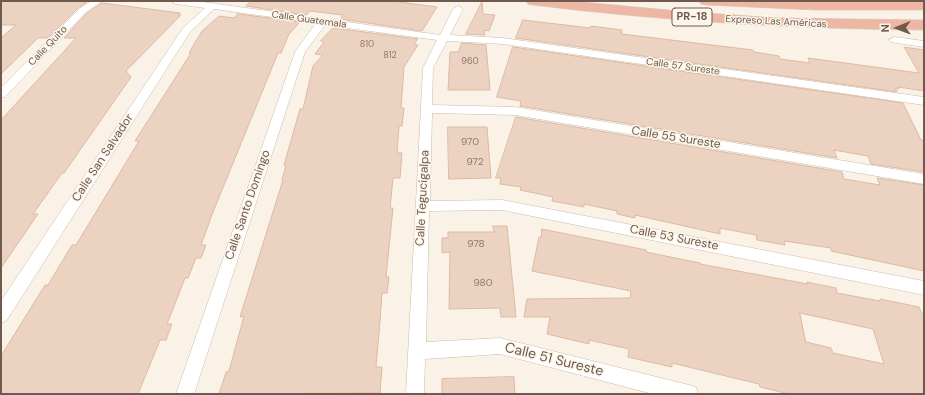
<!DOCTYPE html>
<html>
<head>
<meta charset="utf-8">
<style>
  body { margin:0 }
  #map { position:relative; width:925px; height:395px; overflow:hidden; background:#faf2e6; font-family:"DM Sans",sans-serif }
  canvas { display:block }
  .frame { position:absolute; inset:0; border:2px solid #705a4d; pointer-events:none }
  .north { position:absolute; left:877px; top:8px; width:40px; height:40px; -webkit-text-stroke:3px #fdf6eb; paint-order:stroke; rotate:269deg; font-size:11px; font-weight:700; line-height:16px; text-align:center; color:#705a4d }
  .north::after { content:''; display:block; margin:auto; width:14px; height:18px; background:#705a4d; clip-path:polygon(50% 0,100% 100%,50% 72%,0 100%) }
</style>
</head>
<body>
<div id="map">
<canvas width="925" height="395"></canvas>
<div class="frame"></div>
<div class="north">N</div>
</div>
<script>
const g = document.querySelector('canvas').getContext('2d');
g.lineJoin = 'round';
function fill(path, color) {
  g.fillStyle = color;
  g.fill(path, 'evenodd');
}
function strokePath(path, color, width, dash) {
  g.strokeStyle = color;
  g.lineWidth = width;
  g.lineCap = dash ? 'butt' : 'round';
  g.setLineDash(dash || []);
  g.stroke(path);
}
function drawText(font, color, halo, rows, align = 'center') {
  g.font = font + ' "DM Sans",sans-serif';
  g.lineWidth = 3;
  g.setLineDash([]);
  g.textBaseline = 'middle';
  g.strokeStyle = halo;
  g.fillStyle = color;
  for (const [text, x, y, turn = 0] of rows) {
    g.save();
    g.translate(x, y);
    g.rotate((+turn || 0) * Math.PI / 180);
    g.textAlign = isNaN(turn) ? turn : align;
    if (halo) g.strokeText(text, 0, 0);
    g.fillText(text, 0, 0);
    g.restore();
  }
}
const building = new Path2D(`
  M 1,1 L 88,1 L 78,8 L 48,38 L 38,38 L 1,74 L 1,38 L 16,25 L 1,25 Z
  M 252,1 L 392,1 L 437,7 L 422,31 L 340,19 L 343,15 L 310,11 L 306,15 L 246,6 Z
  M 482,2 L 483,14 L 495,15 L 489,31 L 484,30 L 485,35 L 466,34 Z
  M 102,3 L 180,13 L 178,15 L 181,15 L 126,71 L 131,77 L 64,173 L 62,173 L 33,214 L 38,214 L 1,268 L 1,120 L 76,38 L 64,38 L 86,14 Z
  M 238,14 L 300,22 L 289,34 L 281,53 L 278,53 L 213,212 L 201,245 L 206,245 L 201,258 L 196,258 L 188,278 L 185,278 L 167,324 L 172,324 L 166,340 L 160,340 L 138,394 L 1,394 L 1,356 L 45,285 L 48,285 L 72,245 L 76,245 L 139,141 L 135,141 L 191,53 L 189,53 L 202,31 L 219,16 L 234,18 Z
  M 523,20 L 590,28 L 591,26 L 622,30 L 622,34 L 753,50 L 754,52 L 779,56 L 780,59 L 810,63 L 808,58 L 919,73 L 904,47 L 924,50 L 924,91 L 898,87 L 899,89 L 895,89 L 897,92 L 516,38 Z
  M 333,28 L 418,39 L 414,44 L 418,45 L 404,67 L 401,108 L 404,108 L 402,126 L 399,126 L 397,153 L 402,153 L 400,178 L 393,178 L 390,208 L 393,208 L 386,277 L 389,277 L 387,293 L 382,293 L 380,321 L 376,367 L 382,367 L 380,393 L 219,394 L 226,372 L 229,371 L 244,316 L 240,317 L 283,180 L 282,180 L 286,165 L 284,165 L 300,109 L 303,109 L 313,66 L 323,55 L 315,54 L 324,42 L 321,41 Z
  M 462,43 L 486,45 L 490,90 L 448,90 L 450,52 L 458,52 Z
  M 513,47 L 903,103 L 921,140 L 924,140 L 924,172 L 871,164 L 868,156 L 834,150 L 837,158 L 520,106 L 521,101 L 497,97 Z
  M 516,117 L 842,172 L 844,179 L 880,185 L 877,178 L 924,185 L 924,271 L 831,251 L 831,248 L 784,241 L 785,245 L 757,240 L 756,235 L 720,228 L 720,234 L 635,215 L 635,218 L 617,214 L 617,211 L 584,204 L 584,207 L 552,201 L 553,197 L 520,190 L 521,187 L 500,184 L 501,178 L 496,178 Z
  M 448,127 L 487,127 L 491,178 L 449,179 Z
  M 493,226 L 507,226 L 516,317 L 501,317 L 500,308 L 449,309 L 450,252 L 442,253 L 442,238 L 448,238 L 448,232 L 494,232 Z
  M 542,229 L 646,250 L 646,252 L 700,263 L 700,264 L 808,284 L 807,282 L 836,288 L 837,293 L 880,301 L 880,299 L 919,307 L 922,314 L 924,315 L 924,394 L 789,394 L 760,387 L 759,384 L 672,363 L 672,367 L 628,357 L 629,349 L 589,340 L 589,344 L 547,334 L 550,317 L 524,317 L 527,299 L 630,298 L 631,291 L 532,271 L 539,237 L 541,237 ZM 800,313 L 873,329 L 884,364 L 833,353 L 831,348 L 806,342 Z
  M 514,377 L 515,394 L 442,394 L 442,379 Z`);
const minor = new Path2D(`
  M 91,1 L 102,1 L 85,13 L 5,97 L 1,98 L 1,88 L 79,9 Z
  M 171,1 L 196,1 L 440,35 L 453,9 L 458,6 L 463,9 L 450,35 L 503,38 L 924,97 L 924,105 L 503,44 L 447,41 L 433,68 L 432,105 L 515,107 L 924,174 L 924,184 L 515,115 L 432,113 L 430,201 L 502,200 L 924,281 L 924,295 L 502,210 L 429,211 L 426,342 L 500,338 L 689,385 L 696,387 L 698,394 L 653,394 L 500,354 L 425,359 L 424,394 L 406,394 L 423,68 L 437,40 L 325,25 L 305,52 L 194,394 L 176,394 L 295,52 L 316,23 L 214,9 L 190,32 L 7,320 L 1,323 L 1,301 L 183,28 L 205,8 L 176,4 Z
  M 894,37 L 924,41 L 924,47 L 890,42 L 889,40 Z`);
const motorway = new Path2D(`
  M 526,1 L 571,1 L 679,11 L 777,18 L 924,20 L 924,30 C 793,29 663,21 533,5 L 528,4 Z
  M 699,1 L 924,2 L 924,10 L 816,10 L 706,5 L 701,4 Z`);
const farNumbernames = [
  ["810",367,45],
  ["812",390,56],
  ["960",470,62]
];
const farStreetnames = [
  ["Calle Guatemala",309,20,8],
  ["Expreso Las Américas",776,22,3],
  ["Calle Quito",48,46,-46],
  ["Calle 57 Sureste",683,67,8]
];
const numberNames = [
  ["970",470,142],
  ["972",475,162],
  ["978",476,244],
  ["980",483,283]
];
const shields = [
  [692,17,40]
];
const shieldNames = [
  ["PR-18",692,17]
];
const streetNames = [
  ["Calle 55 Sureste",676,138,9],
  ["Calle San Salvador",103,158,-57],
  ["Calle Tegucigalpa",423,198,-87],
  ["Calle Santo Domingo",248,205,-71],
  ["Calle 53 Sureste",674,238,11]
];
const nearStreetnames = [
  ["Calle 51 Sureste",554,360,14]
];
fill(building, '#ecd2c0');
strokePath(building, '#ddb9a2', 1);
strokePath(minor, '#cabaad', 1);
strokePath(motorway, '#d7d1cd', 1);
fill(minor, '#fff');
fill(motorway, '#eeb7a3');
drawText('9px', '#8f786a', null, farNumbernames);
drawText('10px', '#705a4d', '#fdf6eb', farStreetnames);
drawText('10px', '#8f786a', null, numberNames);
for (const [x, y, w] of shields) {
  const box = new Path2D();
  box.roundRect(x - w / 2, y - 9, w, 18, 3);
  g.fillStyle = '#fdf6eb';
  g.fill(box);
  strokePath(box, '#705a4d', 1);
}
drawText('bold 11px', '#705a4d', null, shieldNames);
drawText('12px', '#705a4d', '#fdf6eb', streetNames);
drawText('14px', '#705a4d', '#fdf6eb', nearStreetnames);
</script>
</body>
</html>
